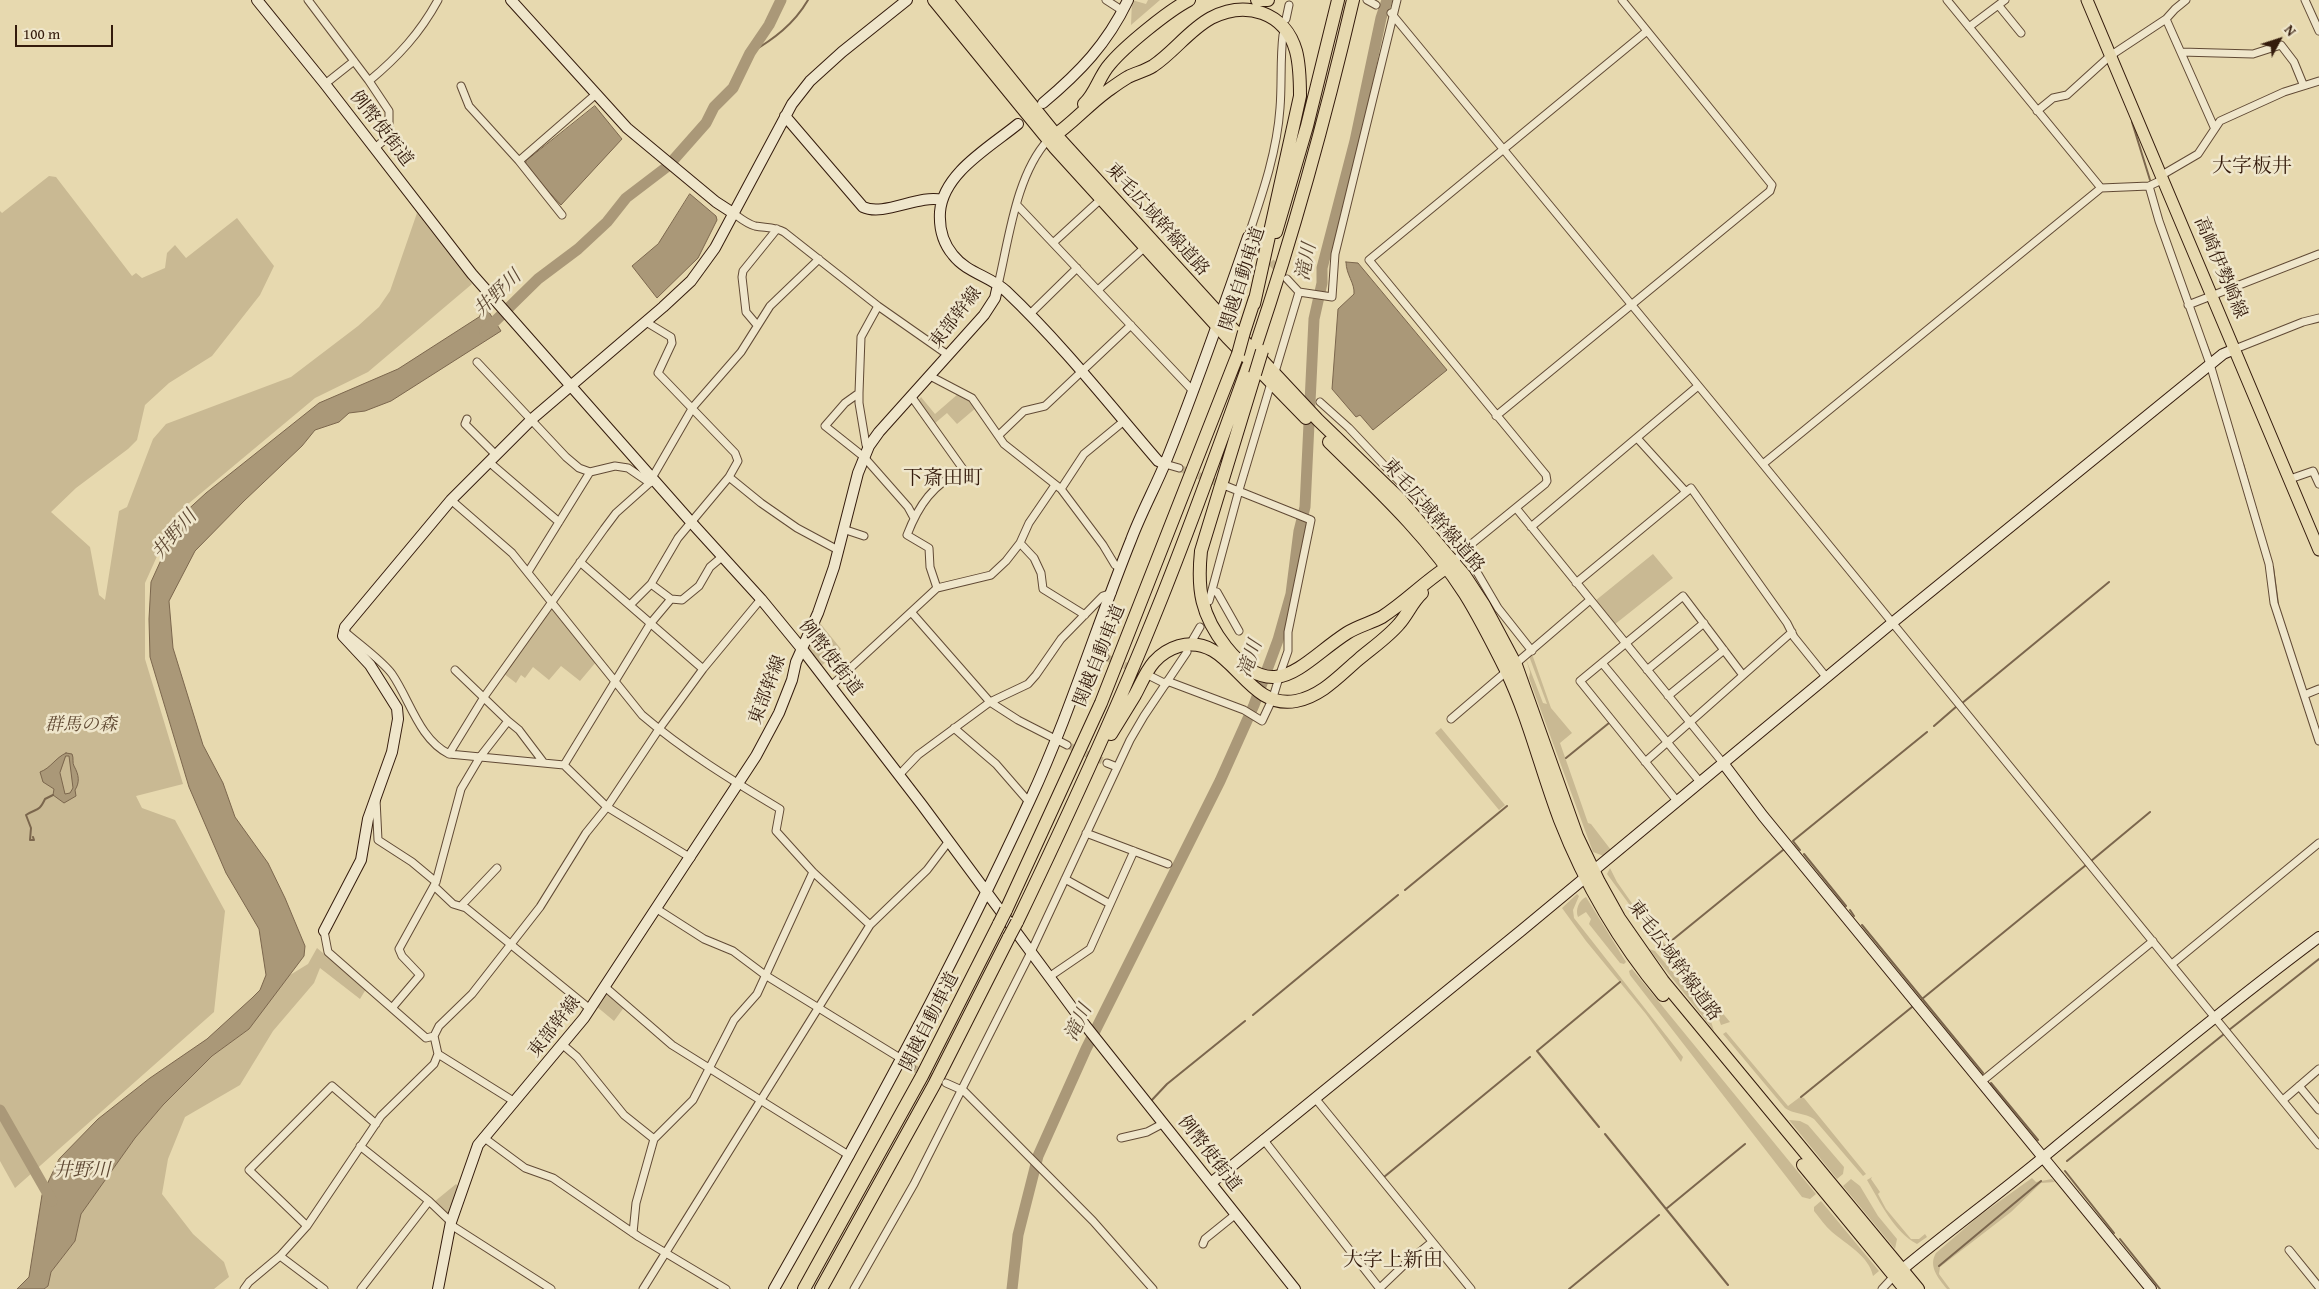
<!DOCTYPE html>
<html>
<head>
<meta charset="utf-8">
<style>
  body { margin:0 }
  #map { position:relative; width:2319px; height:1289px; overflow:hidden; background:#e7d9af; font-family:"Gentium Book Plus",serif }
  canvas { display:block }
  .north { position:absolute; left:2254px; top:15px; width:50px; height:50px; -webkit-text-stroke:4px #efe6cb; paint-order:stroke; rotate:50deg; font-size:14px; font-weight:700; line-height:20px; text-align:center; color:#341b0c }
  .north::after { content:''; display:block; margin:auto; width:18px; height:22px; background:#341b0c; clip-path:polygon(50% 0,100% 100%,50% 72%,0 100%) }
  .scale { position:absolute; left:15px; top:25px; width:98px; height:22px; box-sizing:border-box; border:2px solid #341b0c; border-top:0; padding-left:6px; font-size:15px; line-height:18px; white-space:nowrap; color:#341b0c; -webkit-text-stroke:4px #efe6cb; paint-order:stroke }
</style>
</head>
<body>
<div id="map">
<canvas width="2319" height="1289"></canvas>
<div class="north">N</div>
<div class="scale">100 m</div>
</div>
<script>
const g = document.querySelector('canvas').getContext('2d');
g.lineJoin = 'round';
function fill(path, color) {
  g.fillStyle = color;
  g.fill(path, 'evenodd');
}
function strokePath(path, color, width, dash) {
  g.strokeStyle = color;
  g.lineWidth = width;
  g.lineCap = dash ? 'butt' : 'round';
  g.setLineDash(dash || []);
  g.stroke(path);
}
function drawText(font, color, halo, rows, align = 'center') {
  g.font = font + ' "Gentium Book Plus","Noto Serif JP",serif';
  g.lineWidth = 5;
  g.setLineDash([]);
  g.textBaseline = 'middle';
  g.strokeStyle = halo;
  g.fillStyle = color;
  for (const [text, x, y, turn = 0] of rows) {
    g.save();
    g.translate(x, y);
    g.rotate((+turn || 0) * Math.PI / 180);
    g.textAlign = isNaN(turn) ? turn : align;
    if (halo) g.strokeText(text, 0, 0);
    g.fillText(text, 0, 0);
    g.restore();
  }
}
const green = new Path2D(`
  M 1132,0 L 1146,4 L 1148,0 L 1160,0 L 1131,25 Z
  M 49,176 L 56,177 L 132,276 L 136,273 L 142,278 L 165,268 L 167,253 L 175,245 L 186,258 L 237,218 L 274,266 L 260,295 L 212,356 L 169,383 L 145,405 L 137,440 L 128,449 L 76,488 L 51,512 L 90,547 L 99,595 L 105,600 L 119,511 L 127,507 L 153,439 L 166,424 L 291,377 L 358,326 L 379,307 L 390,291 L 417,213 L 472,284 L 368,372 L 315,398 L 176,514 L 145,583 L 145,659 L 183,784 L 136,796 L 142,808 L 175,820 L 225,911 L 214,1012 L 15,1188 L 0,1161 L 0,211 L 2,213 Z
  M 958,394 L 972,402 L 977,407 L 957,424 L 947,413 L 934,424 L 918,401 L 921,397 L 935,414 Z
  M 1653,554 L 1673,578 L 1614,625 L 1595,601 Z
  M 552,609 L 596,662 L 580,681 L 561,666 L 549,680 L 533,667 L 525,678 L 521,675 L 516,683 L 503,673 Z
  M 820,623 L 841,649 L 820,667 L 808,650 Z
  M 1532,654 L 1551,708 L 1572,733 L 1560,743 L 1588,823 L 1591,824 L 1611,850 L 1604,856 L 1593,852 L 1529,678 L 1530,672 L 1526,659 L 1543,703 L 1547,704 L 1529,656 Z
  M 1441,728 L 1505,805 L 1499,810 L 1435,733 Z
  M 1610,868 L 1617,882 L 1636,909 L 1730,1022 L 1721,1025 L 1716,1011 L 1643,923 L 1607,874 Z
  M 1577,894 L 1579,896 L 1573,910 L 1574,918 L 1683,1057 L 1681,1062 L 1646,1014 L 1586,941 L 1562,908 Z
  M 1586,897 L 1626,962 L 1624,964 L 1620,963 L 1589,924 L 1591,919 L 1586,912 L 1578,917 C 1575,910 1579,900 1586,897 Z
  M 317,948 L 366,989 L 360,999 L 320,968 L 314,983 L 273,1031 L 240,1085 L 185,1117 L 168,1159 L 162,1194 L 193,1234 L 224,1262 L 229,1277 L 214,1289 L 44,1289 L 48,1286 L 51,1272 L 75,1241 L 81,1214 L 135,1138 L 163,1105 L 212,1056 L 249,1029 L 274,993 L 290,975 L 308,964 Z
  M 1649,949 L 1655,951 L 1709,1015 L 1714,1031 Z
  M 1632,969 L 1816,1194 L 1810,1199 L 1802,1197 L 1630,975 L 1629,971 Z
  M 608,992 L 625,1006 L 614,1021 L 596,1006 Z
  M 1726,1032 L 1788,1106 L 1800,1097 L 1804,1098 L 1866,1174 L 1863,1176 L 1814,1119 C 1805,1113 1793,1114 1785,1108 L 1723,1034 Z
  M 1789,1120 L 1800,1121 L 1808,1125 L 1844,1167 L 1843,1174 L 1837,1179 Z
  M 1872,1177 L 1871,1179 L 1880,1192 L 1878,1194 L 1886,1209 L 1911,1239 L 1919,1239 L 1925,1234 L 1927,1237 L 1917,1244 C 1894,1232 1880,1202 1867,1180 Z
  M 2032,1178 L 2036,1182 L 2052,1179 L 2055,1182 L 2041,1183 L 2011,1212 L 1940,1267 L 1939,1274 L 1950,1289 L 1947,1289 C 1938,1278 1928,1266 1936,1253 L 1979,1216 Z
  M 1851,1179 L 1860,1186 L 1878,1216 L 1897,1239 L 1895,1249 L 1843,1186 Z
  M 456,1184 L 458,1186 L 448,1217 L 434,1202 Z
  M 1821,1201 L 1879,1271 L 1873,1276 C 1869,1256 1846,1244 1832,1232 C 1825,1226 1820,1218 1814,1211 L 1814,1207 Z`);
const water = new Path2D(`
  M 595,106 L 622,139 L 561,205 L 525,166 L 526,161 Z
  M 690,194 L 716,216 L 717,220 L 698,258 L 657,298 L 632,266 L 658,244 Z
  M 1346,262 L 1358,263 L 1447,370 L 1373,430 L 1360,415 L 1356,417 L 1332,389 L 1338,309 L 1354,294 C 1355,283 1346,275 1346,262 Z
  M 485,306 L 501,331 L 391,401 L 365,411 L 349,413 L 339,422 L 315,430 L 302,446 L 244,501 L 195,551 L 169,601 L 173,648 L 203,745 L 223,783 L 235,817 L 268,863 L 285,898 L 305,946 L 304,956 L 249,1029 L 212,1056 L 163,1105 L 135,1138 L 81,1214 L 75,1241 L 51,1272 L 48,1286 L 44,1289 L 17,1289 L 29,1277 L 42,1195 L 59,1159 L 98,1119 L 150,1078 L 207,1039 L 252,998 L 260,990 L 266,975 L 259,929 L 226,873 L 189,787 L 150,657 L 149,619 L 151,582 L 181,516 L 206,493 L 319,403 L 398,369 L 479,317 Z
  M 66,753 L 72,754 C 74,758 72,763 74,766 C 79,775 80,782 75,790 L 76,796 L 64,803 L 53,795 L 54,789 L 43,782 L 40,772 C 51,768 55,758 66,753 ZM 66,756 L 69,756 L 73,788 L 70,793 L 65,794 L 60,773 Z`);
const stream = new Path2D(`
  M 750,53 C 774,39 794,24 808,0
  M 2132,122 L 2150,180
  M 2206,344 L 2211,356
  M 2243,464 L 2252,496
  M 2273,567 L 2278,604
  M 1961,704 L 2109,582
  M 1934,726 L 1957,706
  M 1566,758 L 1609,723
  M 33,837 L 34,840 L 30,840 L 31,828 L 26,815 C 37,808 39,812 45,799 L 53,795
  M 1800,850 L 1793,841 L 1794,840 L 1927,732
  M 1804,854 L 1846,906
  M 2091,861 L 2150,812
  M 1405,890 L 1507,806
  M 1850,910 L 1854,916
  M 1862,925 L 1983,1073
  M 1665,946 L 1783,850
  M 1922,999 L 2086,865
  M 1253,1015 L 1398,895
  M 2229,1030 L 2319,959
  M 1991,1083 L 2038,1140
  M 1801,1097 L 1912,1007
  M 1151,1101 L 1167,1084 L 1245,1021
  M 1599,1127 L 1537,1051 L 1620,982
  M 1605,1134 L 1728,1285
  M 2067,1161 L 2224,1034
  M 2065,1171 L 2114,1233
  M 1384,1177 L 1530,1057
  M 1666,1209 L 1745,1144
  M 2120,1239 L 2160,1289
  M 1939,1266 L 2041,1181
  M 1569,1289 L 1659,1215`);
const river = new Path2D(`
  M 485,331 L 538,279 L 578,249 L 607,222 L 626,198 L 668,166 L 706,123 L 714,107 L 733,88 L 750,53 L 769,25 L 781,0
  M 0,1110 L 52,1201
  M 1012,1289 L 1018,1235 L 1038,1156 L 1086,1049 L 1220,781 L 1254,705 L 1278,640 L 1291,594 L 1299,531 L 1305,507 L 1314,319 L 1322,283 L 1322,268 L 1355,141 L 1381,18 L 1387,0`);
const streetTunnel = new Path2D(`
  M 1264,254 L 1280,272
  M 1179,468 L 1223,485
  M 1105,657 L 1148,675
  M 1067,745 L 1107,763
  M 911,1067 L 939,1080`);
const street = new Path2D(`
  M 308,0 L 369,81 L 389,111 L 389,136 L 375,148
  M 1106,0 L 1123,11
  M 1367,0 L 1376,5
  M 1947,0 L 2101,188
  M 2305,0 L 2319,31
  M 1999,6 L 2021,33
  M 1391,13 L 1739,435 L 2319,1145
  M 1286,19 L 1289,5
  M 2166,19 L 2214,127
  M 1969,27 L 2005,0
  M 2181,52 L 2253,54 L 2281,45 L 2294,62 L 2303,84
  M 369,81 C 398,57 420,33 438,0
  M 325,84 L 354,61
  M 461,86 L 469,106 L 519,161 L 562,215
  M 2037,111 L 2053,98 L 2067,95 L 2110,56 L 2166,19 L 2175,9 L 2186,0
  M 519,161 L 595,95
  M 2162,175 L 2198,154 L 2220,121 L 2284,92 L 2319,81
  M 2149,186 L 2159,221 L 2210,364 L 2269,564 L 2274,603 L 2319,741
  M 1017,205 L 1193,391
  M 733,213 C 740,218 747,224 755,226 C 766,228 775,227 784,232 L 878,306 L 948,355
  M 1053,243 L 1101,199
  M 1256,247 L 1248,237 C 1262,195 1277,152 1280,108 C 1282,84 1280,59 1283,35
  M 1287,279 L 1299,292 L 1332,297 L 1335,254 L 1397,0
  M 998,285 C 1009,239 1016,175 1048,140
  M 1098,290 L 1145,247
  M 2188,305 L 2319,254
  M 878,306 L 861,337 L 859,393 L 845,403 L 825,426 L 864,457 L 908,507 L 914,518
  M 1029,315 L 1077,268
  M 757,325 L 746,312 L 742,277 L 743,271 L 777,229
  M 2235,349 L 2303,322 L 2319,318
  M 477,362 L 566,457 L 579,468 L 590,472 L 615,466 L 628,468 L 650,483
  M 1275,372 L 1299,292
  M 930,376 L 972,398 L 1004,444 L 1061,489 L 1103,545 L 1115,565 L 1120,568
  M 859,393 L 859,403 L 866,445 L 869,446
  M 911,396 L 963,469 C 933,485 919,504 907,535 L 929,548 L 930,567 L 937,588
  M 1320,402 L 1349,428 L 1464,550 L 1498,608 L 1532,651
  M 1496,416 L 1770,191 L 1772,185 L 1622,0
  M 467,419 L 465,424 L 496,455
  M 999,435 L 1024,411 L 1045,406 L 1131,325
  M 1637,438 L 1686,492
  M 489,462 L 559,522
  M 1165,464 L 1179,468
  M 1763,464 L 2101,188 L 2149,186 L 2164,179
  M 729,477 L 761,503 L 797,528 L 838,550
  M 652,478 L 693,407 L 741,352 L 770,306 L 819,259
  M 2290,479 L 2313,471 L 2319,484
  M 1226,486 L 1311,520 L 1288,632 L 1288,651 L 1281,671
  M 1061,489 L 1084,454 L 1124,421
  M 451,500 L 512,553 L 642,715 C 684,751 733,781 780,809 L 776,831 L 813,872 L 870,925
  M 1516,508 L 1723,763
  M 1531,527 L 1698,386
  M 843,529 L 864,536
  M 1020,543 L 1034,558 L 1041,573 L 1043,589 L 1085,615
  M 580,562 L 703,669
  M 1454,562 L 1464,550 L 1545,484 L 1547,481 L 1546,475 L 1369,260 L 1647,31
  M 528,572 L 590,472
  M 1576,583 L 1691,488 L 1787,623 L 1794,637 L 1827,678
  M 651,584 L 671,599 L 682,600 L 699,586 L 710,567 L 723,556
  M 1213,591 L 1217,592 L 1239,631
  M 1209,601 L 1239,490 L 1271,383
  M 630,605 L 651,584 L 678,538 L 729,477 L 738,461 L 735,453 L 658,373 L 672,343 L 671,337 L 646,322
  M 912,613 L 990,702 L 1018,720 L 1067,745
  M 343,630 C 356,642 382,660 392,674 C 410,700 419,739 449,754 L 564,765 L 607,807 L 691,858
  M 1193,639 L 1200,627
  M 1089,652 L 1105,657
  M 1602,663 L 1700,782
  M 1647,670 L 1704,623
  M 1150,676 L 1166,684
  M 1167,681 L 1244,710 L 1262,721 L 1270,704
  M 831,686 L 937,588 L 991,575 L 1006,561 L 1020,543 L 1029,523 L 1055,485
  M 1274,694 L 1278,681
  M 2304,695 L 2319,689
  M 1668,696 L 1724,650
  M 1451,719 L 1590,600
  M 508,721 L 519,730 L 544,763
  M 954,728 L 996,764 L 1029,802
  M 449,754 L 484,697 L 604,529 L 616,513 L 653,480
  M 1645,762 L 1792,632
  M 1107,763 L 1117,767
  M 564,765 L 650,624 L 671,599
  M 899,775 L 918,755 L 990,702 L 1028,684 L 1036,675 L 1061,639 L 1103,596 L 1112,593
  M 376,799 L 378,840 L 412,862 L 436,882
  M 1677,801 L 1580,681 L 1683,596 L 1742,674
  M 1086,833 L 1168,864
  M 1065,879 L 1110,904
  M 434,886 L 453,904 L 466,908 L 590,1009
  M 461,906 L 497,868
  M 657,909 L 704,939 L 733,951 L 765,975 L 900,1058 L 911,1067
  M 324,931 L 328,952 L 426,1038 L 434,1036 L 438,1054 L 515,1102
  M 2172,964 L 2319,843
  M 1049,977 L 1090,949 L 1134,851
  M 605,987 L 672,1045 L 850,1156
  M 392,1008 L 420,975 L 402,956 L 399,949 L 436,882 L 461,789 L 480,757 L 508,721 L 455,670
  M 434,1036 L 439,1026 L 472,994 L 540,907 L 586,833 L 607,807 L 659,729 L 703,669 L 761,599
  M 563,1045 L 577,1057 L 624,1115 L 654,1139
  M 1981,1082 L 2153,941
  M 946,1083 L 964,1091 L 1093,1221 L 1153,1289
  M 2299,1086 L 2319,1110
  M 1315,1098 L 1471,1289
  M 2283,1100 L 2319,1069
  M 483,1137 L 525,1168 L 553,1178 L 639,1237 L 726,1289
  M 1121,1138 L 1147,1132 L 1164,1123
  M 1263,1139 L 1380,1289
  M 360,1146 L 429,1201 L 451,1222
  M 451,1225 L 551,1289
  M 307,1226 L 249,1170 L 332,1086 L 376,1124
  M 633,1233 L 636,1203 L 654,1139 L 693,1100 L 734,1020 L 757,994 L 813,872
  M 1203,1244 L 1205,1239 L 1236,1214
  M 2289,1250 L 2319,1287
  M 280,1256 L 324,1289
  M 244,1289 L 249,1282 L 280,1256 L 307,1226 L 381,1116 L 434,1064 L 438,1054
  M 361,1289 L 429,1201
  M 643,1289 L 870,925 L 927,870 L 949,841
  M 854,1289 L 914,1184 L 1031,952 L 1130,740 L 1144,716 L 1187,652
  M 1379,1289 L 1405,1264 L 1432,1242
  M 1882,1289 L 1894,1276`);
const secondary = new Path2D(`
  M 257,0 L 325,84 L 472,274 L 691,522 L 761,599 L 802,649 L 922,805 L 1085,1025 L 1295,1289
  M 511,0 L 627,128 L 716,202 L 733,213
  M 1043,103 C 1080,72 1107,44 1128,0
  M 785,116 L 863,207 C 884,217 919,194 942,200
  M 1018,124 C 990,147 943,173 940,212 C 939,228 943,243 953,255 C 967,273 990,276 1006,291 C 1061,343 1109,404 1158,461 L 1165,464
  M 1723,763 L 1763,816 L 2151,1289
  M 324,931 L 361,860 L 368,819 L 392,752 L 398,719 L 397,708 L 370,665 L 343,636 L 345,627 L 451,500 L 532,419 L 663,307 L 691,281 L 715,248 L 792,104 L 810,81 L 842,52 L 907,0
  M 1211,1183 L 1522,930 L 1892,623 L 2223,354 L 2235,349
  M 1898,1273 C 1948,1231 2002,1192 2052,1150 C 2140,1078 2228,1005 2319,937
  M 438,1289 L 451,1222 L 478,1145 L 584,1018 L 756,756 L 779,713 L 792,680 L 796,662 L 818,613 L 834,567 L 858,473 L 869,446 L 879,432 L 984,315 L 995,298 L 998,285
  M 774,1289 C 865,1129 953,967 1030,800 C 1069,716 1096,627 1131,540 C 1141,513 1155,488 1166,461 C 1196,387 1222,312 1248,237`);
const primary = new Path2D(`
  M 2087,0 L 2319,550`);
const highway = new Path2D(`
  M 934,0 L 1055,148 L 1227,337 L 1306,418
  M 947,0 L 1056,135 L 1231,327 L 1318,420 L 1399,498 L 1465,576 L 1484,605 L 1516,665 L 1577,836 L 1599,882 L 1619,918 L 1663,981 L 1918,1289
  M 1257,0 L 1268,0
  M 1084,104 C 1096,93 1099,76 1110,64 C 1125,46 1168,11 1189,0
  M 1051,138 C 1071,125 1087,106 1106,92 C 1113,87 1121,81 1128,77 C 1136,73 1145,71 1153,66 C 1174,52 1189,30 1211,18 C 1246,0 1285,12 1296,51 C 1300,66 1300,81 1300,96 L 1254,304
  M 1276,232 L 1307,126 L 1338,0
  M 1244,332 L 1255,298
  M 1256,345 C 1294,232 1326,116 1353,0
  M 1255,374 L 1201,551 C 1197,590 1201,615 1226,647 C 1275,708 1302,662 1347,633 C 1358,626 1371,623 1382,617 C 1407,601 1427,579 1452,564
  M 1329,442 C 1377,489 1428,536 1465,594 C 1480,618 1493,644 1506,670 C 1529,718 1541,770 1560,820 C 1585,884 1619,942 1663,995
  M 1111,734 C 1119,721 1127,708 1135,695 C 1141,684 1146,671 1154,662 C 1161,654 1169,649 1179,646 C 1232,632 1244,711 1296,701 C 1322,696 1340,675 1359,659 C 1372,648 1388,637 1399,624 C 1408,614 1412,602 1422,593
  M 1006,910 L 1101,703 L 1238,354
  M 1017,922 C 1067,818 1115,714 1158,607 C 1190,528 1219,447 1248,366
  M 1803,1165 L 1905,1289
  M 804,1289 L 922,1076 L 999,924
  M 821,1289 L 934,1085 L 1009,937`);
const highwayBridge = new Path2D(`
  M 1238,354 L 1244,332
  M 1255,374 L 1262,351
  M 999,924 L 1006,910
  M 1009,937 L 1017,922`);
const streetNames = [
  ["例幣使街道",381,129,52],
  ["東毛広域幹線道路",1157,220,48],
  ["高崎伊勢崎線",2220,268,67],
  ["関越自動車道",1243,279,-72],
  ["東部幹線",956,318,-52],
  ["東毛広域幹線道路",1433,516,49],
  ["関越自動車道",1100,656,-68],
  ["例幣使街道",830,658,52],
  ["東部幹線",768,690,-69],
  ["東毛広域幹線道路",1674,961,54],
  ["関越自動車道",930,1022,-63],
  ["東部幹線",555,1027,-52],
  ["例幣使街道",1209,1154,52]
];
const parkNames = [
  ["群馬の森",81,725]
];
const waterNames = [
  ["滝川",1307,262,-79],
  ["井野川",498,294,-44],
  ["井野川",175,535,-49],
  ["滝川",1251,659,-71],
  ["滝川",1079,1023,-64],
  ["井野川",82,1171]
];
const quarterNames = [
  ["大字板井",2252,167],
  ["下斎田町",943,479],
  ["大字上新田",1393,1261]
];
fill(green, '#c9b993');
fill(water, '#aa9878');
strokePath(water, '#7b664d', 1);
strokePath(stream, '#7b664d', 2);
strokePath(river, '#aa9878', 11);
strokePath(streetTunnel, '#c3b38e', 7, [7, 3.5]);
strokePath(street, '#614a35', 9);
strokePath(secondary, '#341b0c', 12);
strokePath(primary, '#341b0c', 13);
strokePath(highway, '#341b0c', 14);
strokePath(street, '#efe6cb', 7);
strokePath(secondary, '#efe6cb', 10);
strokePath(primary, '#e7d9af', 11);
strokePath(highway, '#e7d9af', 12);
strokePath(highwayBridge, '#341b0c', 14, []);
strokePath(highwayBridge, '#e7d9af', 12);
drawText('18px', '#341b0c', '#efe6cb', streetNames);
drawText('italic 18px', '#614a34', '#efe6cb', parkNames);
drawText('italic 19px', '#5d4732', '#efe6cb', waterNames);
drawText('20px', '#341b0c', '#efe6cb', quarterNames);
</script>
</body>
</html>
